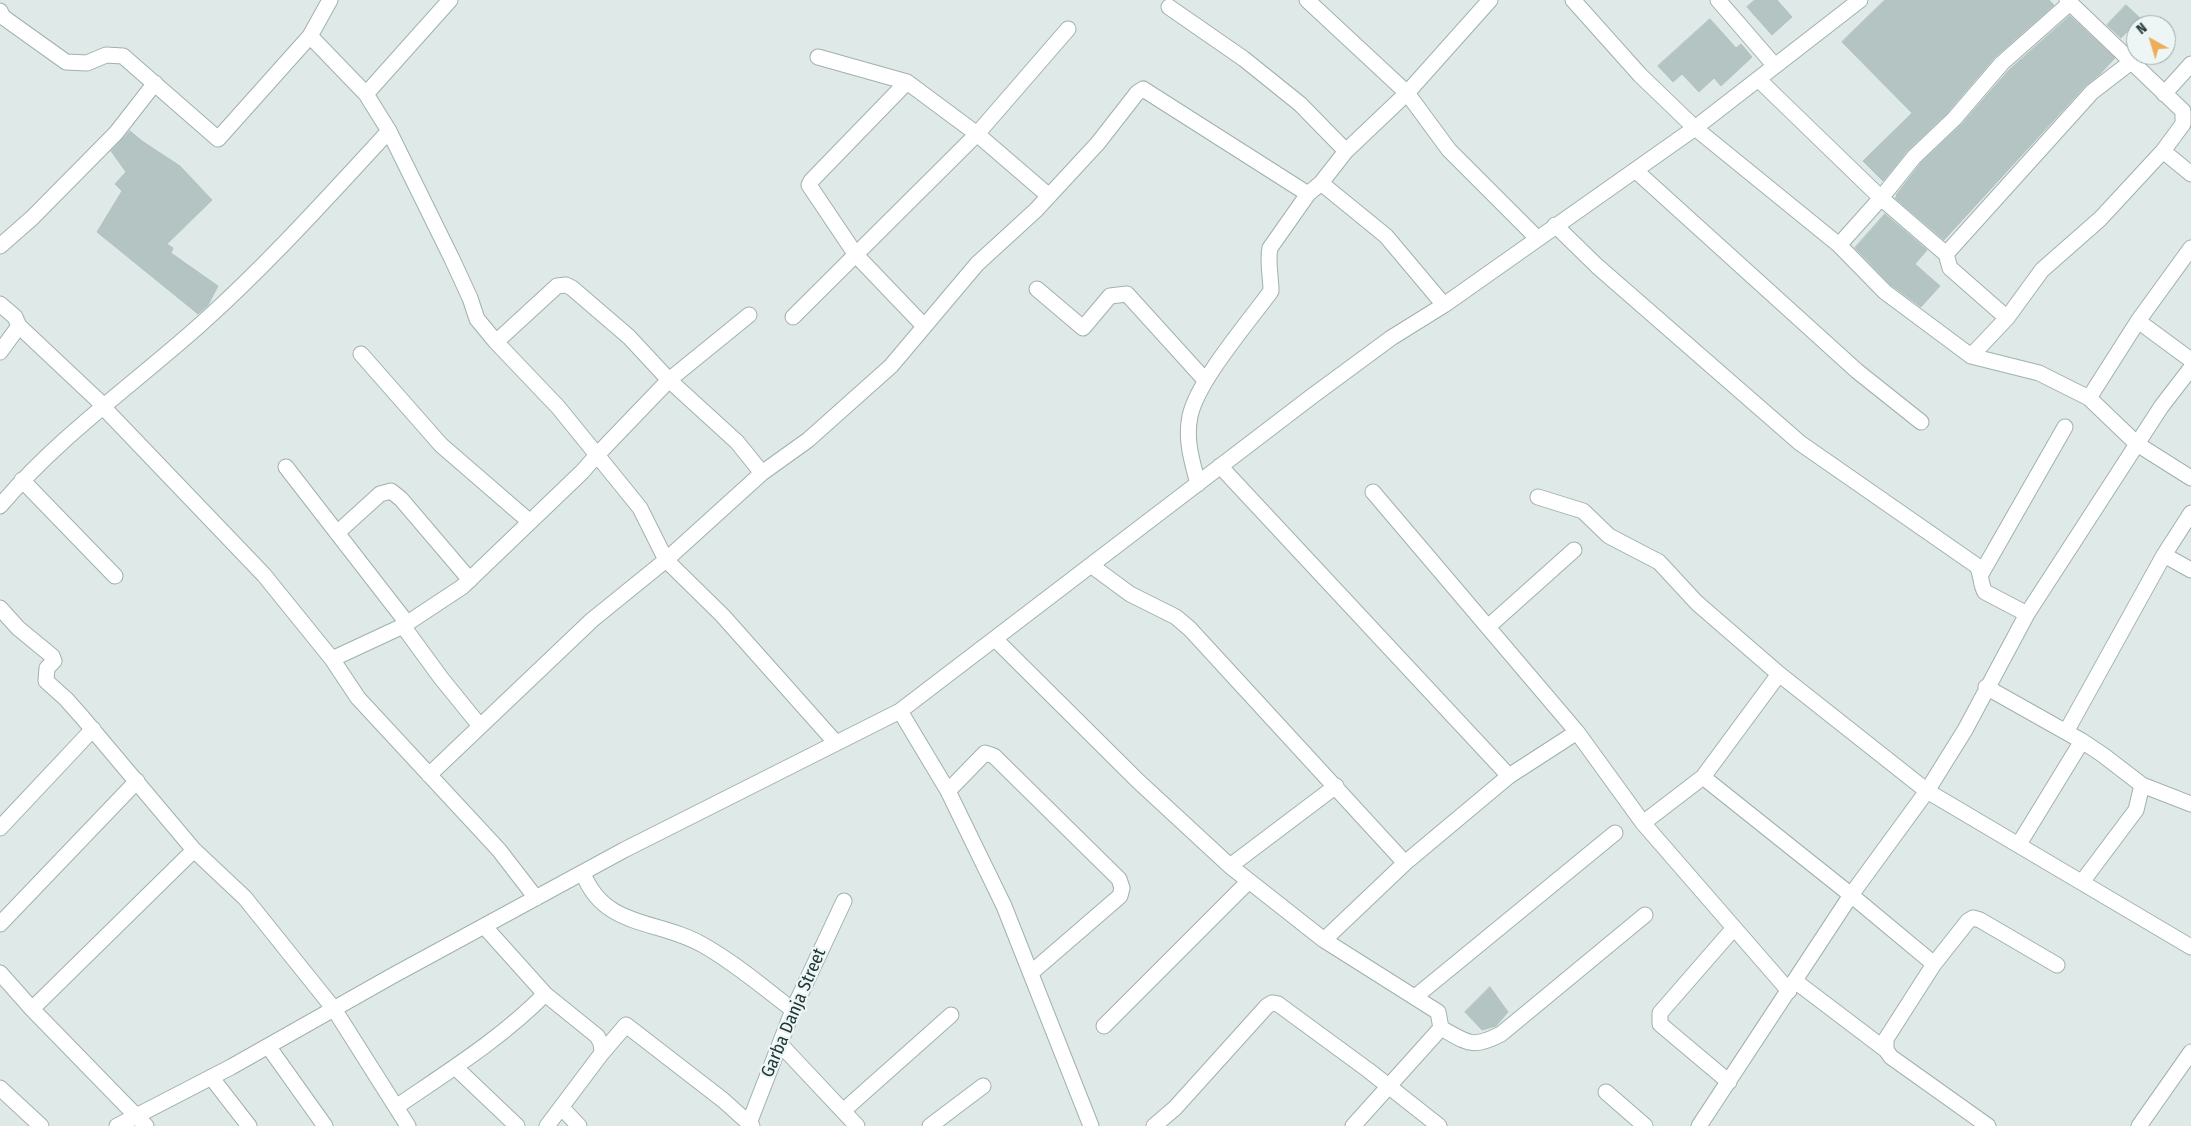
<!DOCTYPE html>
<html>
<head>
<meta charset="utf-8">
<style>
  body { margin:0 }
  #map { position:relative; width:2191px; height:1126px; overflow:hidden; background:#dee9e8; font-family:"Fira Sans Condensed",sans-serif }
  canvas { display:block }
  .north { position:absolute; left:2126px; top:15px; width:50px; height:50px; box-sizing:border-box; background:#eef6f5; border:1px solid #9caaa9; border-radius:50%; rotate:321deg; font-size:14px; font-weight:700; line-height:20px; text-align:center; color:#203738 }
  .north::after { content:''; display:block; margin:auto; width:18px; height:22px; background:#edad59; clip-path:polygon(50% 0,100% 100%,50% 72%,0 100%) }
</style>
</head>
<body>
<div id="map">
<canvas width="2191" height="1126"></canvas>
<div class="north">N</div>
</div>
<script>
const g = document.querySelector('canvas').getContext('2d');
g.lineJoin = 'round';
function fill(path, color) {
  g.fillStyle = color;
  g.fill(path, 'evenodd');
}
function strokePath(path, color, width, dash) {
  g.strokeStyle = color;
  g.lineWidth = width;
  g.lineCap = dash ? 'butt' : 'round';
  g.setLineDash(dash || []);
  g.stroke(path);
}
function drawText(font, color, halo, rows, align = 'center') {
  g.font = font + ' "Fira Sans Condensed",sans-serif';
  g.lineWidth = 4.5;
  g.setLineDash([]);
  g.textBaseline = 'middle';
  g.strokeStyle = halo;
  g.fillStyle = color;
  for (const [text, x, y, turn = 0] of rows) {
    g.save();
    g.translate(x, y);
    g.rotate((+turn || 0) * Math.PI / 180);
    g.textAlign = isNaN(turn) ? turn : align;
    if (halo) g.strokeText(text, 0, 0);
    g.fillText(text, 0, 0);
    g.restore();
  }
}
const building = new Path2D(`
  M 1755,0 L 1777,0 L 1792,17 L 1772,35 L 1747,7 Z
  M 1885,0 L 2049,0 L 2054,5 L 1995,57 L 1947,113 L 1907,151 L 1883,181 L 1863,161 L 1912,113 L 1842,42 Z
  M 2126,5 L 2140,18 L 2121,38 L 2107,25 Z
  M 2070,16 L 2115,58 L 2100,74 L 2085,86 L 1944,240 L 1895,198 L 1897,196 L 1896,195 L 1921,163 L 1961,125 L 2009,70 Z
  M 1710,19 L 1736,48 L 1741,44 L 1752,57 L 1721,86 L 1714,78 L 1699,92 L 1682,74 L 1673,82 L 1658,66 Z
  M 130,131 L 142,141 L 180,166 L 212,200 L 167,244 L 173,248 L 171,253 L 218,286 L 208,305 L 198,314 L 97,232 L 122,191 L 115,184 L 126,172 L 111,151 Z
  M 1885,214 L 1927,250 L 1915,264 L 1940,286 L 1921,307 L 1891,285 L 1855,248 Z
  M 1490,987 L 1508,1012 L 1496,1026 L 1482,1030 L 1465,1012 Z`);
const street = new Path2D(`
  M 1307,0 L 1407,93 L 1449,150 L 1537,238
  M 1573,0 L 1640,75 L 1695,128 L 1839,245 L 1885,292 L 1971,356 L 2039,373 L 2089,398 L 2137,444 L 2191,478
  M 1718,0 L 1775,66
  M 1169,7 L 1244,59 L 1300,104 L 1346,151
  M 0,11 L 3,17 L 66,62 L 87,63 L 106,55 L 123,56 L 218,139 L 310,36 L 366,94 L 389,131 L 452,259 L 470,298 L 477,319 L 496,342 L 558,407 L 597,455 L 582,472 L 462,587 L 403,626 L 332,659
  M 310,36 L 330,0
  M 818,57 L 907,82 L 977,134 L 1049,196
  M 1758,79 L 1881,198 L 1946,254
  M 907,82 L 811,181 L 809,185 L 856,255 L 924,326
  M 366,94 L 450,0
  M 2164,94 L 2191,64
  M 2163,151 L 2191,174
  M 1635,170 L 1857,371 L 1921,422
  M 1321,183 L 1386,236 L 1444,305
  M 1555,225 L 1597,266 L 1800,443 L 1977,566 C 1982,575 1980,584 1985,592 L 2027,614
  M 1839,245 L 1881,198 L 1914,157 L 1954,119 L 2002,63 L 2070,3
  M 0,246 L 32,218 L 116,133 L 155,83
  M 1037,289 L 1083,328 L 1110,296 L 1127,294 L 1205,380
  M 0,304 L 15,317 L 19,326 L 0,352
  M 749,315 L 669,380 L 597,455 L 640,508 L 666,560 L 723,616 L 836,743
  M 793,317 L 977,134 L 1068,29
  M 2007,318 L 1950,268 L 1946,254 L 2092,92 L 2131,62
  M 2138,321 L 2191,360
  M 19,326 L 104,406 L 106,410 L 264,575 L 332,659 L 358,698 L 499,850 L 536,898
  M 496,342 L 557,286 L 566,285 L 572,288 L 629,337 L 669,380 L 737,442 L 762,473
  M 361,354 L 441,445 L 530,522
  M 1971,356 L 2007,318 L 2042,270 L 2100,219 L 2163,151 L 2183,124 L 2183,111 L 2067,0
  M 2089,398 L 2138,321 L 2191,248
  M 1220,466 L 1509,776
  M 286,467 L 407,623
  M 22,480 L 115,576
  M 1198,484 C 1192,461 1185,440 1190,416 C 1198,380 1248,323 1271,291 C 1271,277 1267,261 1270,248 L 1308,194 L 1321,183 L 1346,151 L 1407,93 L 1490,0
  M 1373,492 L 1577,732
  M 1538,497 L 1583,511 L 1609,536 L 1659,562 L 1697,603 L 1779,674 L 1927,791 L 2191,947
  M 0,506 C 58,437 134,384 201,324 C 268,264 328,197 389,131
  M 337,533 L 380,494 L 391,491 L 401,499 L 470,580
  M 2164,555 L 2191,513
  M 1092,566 L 1130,594 L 1176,617 L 1190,629 L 1405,863 L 1509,776 L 1577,732 L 1643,823 L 1703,777 L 1851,895 L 1934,964 L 1886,1039 L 1886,1050 L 1891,1057 L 1988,1126
  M 1981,574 L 2065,427
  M 0,608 L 18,628 L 52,656 L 54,661 L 47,668 L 46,681 L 66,699 L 82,717 L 194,850 L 245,898 L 334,1009 L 408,1126
  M 403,626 L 441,678 L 480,726
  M 1489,626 L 1574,550
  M 995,639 L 1138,781 L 1230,866 L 1324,940 L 1438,1012 L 1441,1028 L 1353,1126
  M 1986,687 L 2082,741 L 2103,755 L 2142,785 L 2191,804
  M 900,711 L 948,791 L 1004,906 L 1091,1126
  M 2066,732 L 2164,555 L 2191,570
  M 429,775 L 592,620 L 666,560 L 762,473 L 808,440 L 891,366 L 977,264 L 1036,210 L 1098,143 L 1137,93 L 1143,89 L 1308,194
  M 1703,777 L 1779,674
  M 948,791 L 985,753 L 994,756 L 1119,879 L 1122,888 L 1120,896 L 1032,972
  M 1643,823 L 1789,991
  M 0,828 L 93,729
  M 2019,844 L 2082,741
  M 1230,866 L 1336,786
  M 583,873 C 604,929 658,919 703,945 C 735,963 764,988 793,1010
  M 2082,882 L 2136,810 L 2142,785
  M 0,924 L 137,781
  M 484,926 L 545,994 L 597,1036 L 601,1043 L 602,1053
  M 1324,940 L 1405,863
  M 1934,964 L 1968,921 L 1973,918 L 1980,920 L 2057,965
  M 0,973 L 32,1009 L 146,1126
  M 1795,981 L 1886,1050
  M 1415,997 L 1615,833
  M 32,1009 L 194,850
  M 1104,1026 L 1249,881
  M 1441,1028 C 1468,1043 1472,1049 1501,1034 L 1645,915
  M 780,1044 L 857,1126
  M 268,1046 L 325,1126
  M 455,1067 L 517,1126
  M 211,1077 L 249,1126
  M 1729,1082 L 1660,1024 L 1660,1013 L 1734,928
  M 0,1088 L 41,1126
  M 1606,1092 L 1645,1126
  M 396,1107 C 447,1072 502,1038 545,994
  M 562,1108 L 579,1126
  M 843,1111 L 951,1015
  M 117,1126 L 231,1067 L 392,976 L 624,850 L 900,711 L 1311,397 L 1391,338 L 1444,305 L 1695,128 L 1860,0
  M 547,1126 L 602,1053 L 626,1025 L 723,1100 L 752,1126
  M 748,1126 L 793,1010 L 844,901
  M 930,1126 L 983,1086
  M 1154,1126 L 1175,1108 L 1267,1006 L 1272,1003 L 1278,1004 L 1368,1070 L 1439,1126
  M 1699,1126 L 1851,895 L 1927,791 L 1965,730 L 2027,614 L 2161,407 L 2191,368
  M 2139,1126 L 2191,1052`);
const streetNames = [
  ["Garba Danja Street",794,1013,-67]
];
fill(building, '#b4c4c2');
strokePath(building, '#b1c2c1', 1);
strokePath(street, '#a1b0b0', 17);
strokePath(street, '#fff', 15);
drawText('18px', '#203738', '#eef6f5', streetNames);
</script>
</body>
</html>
